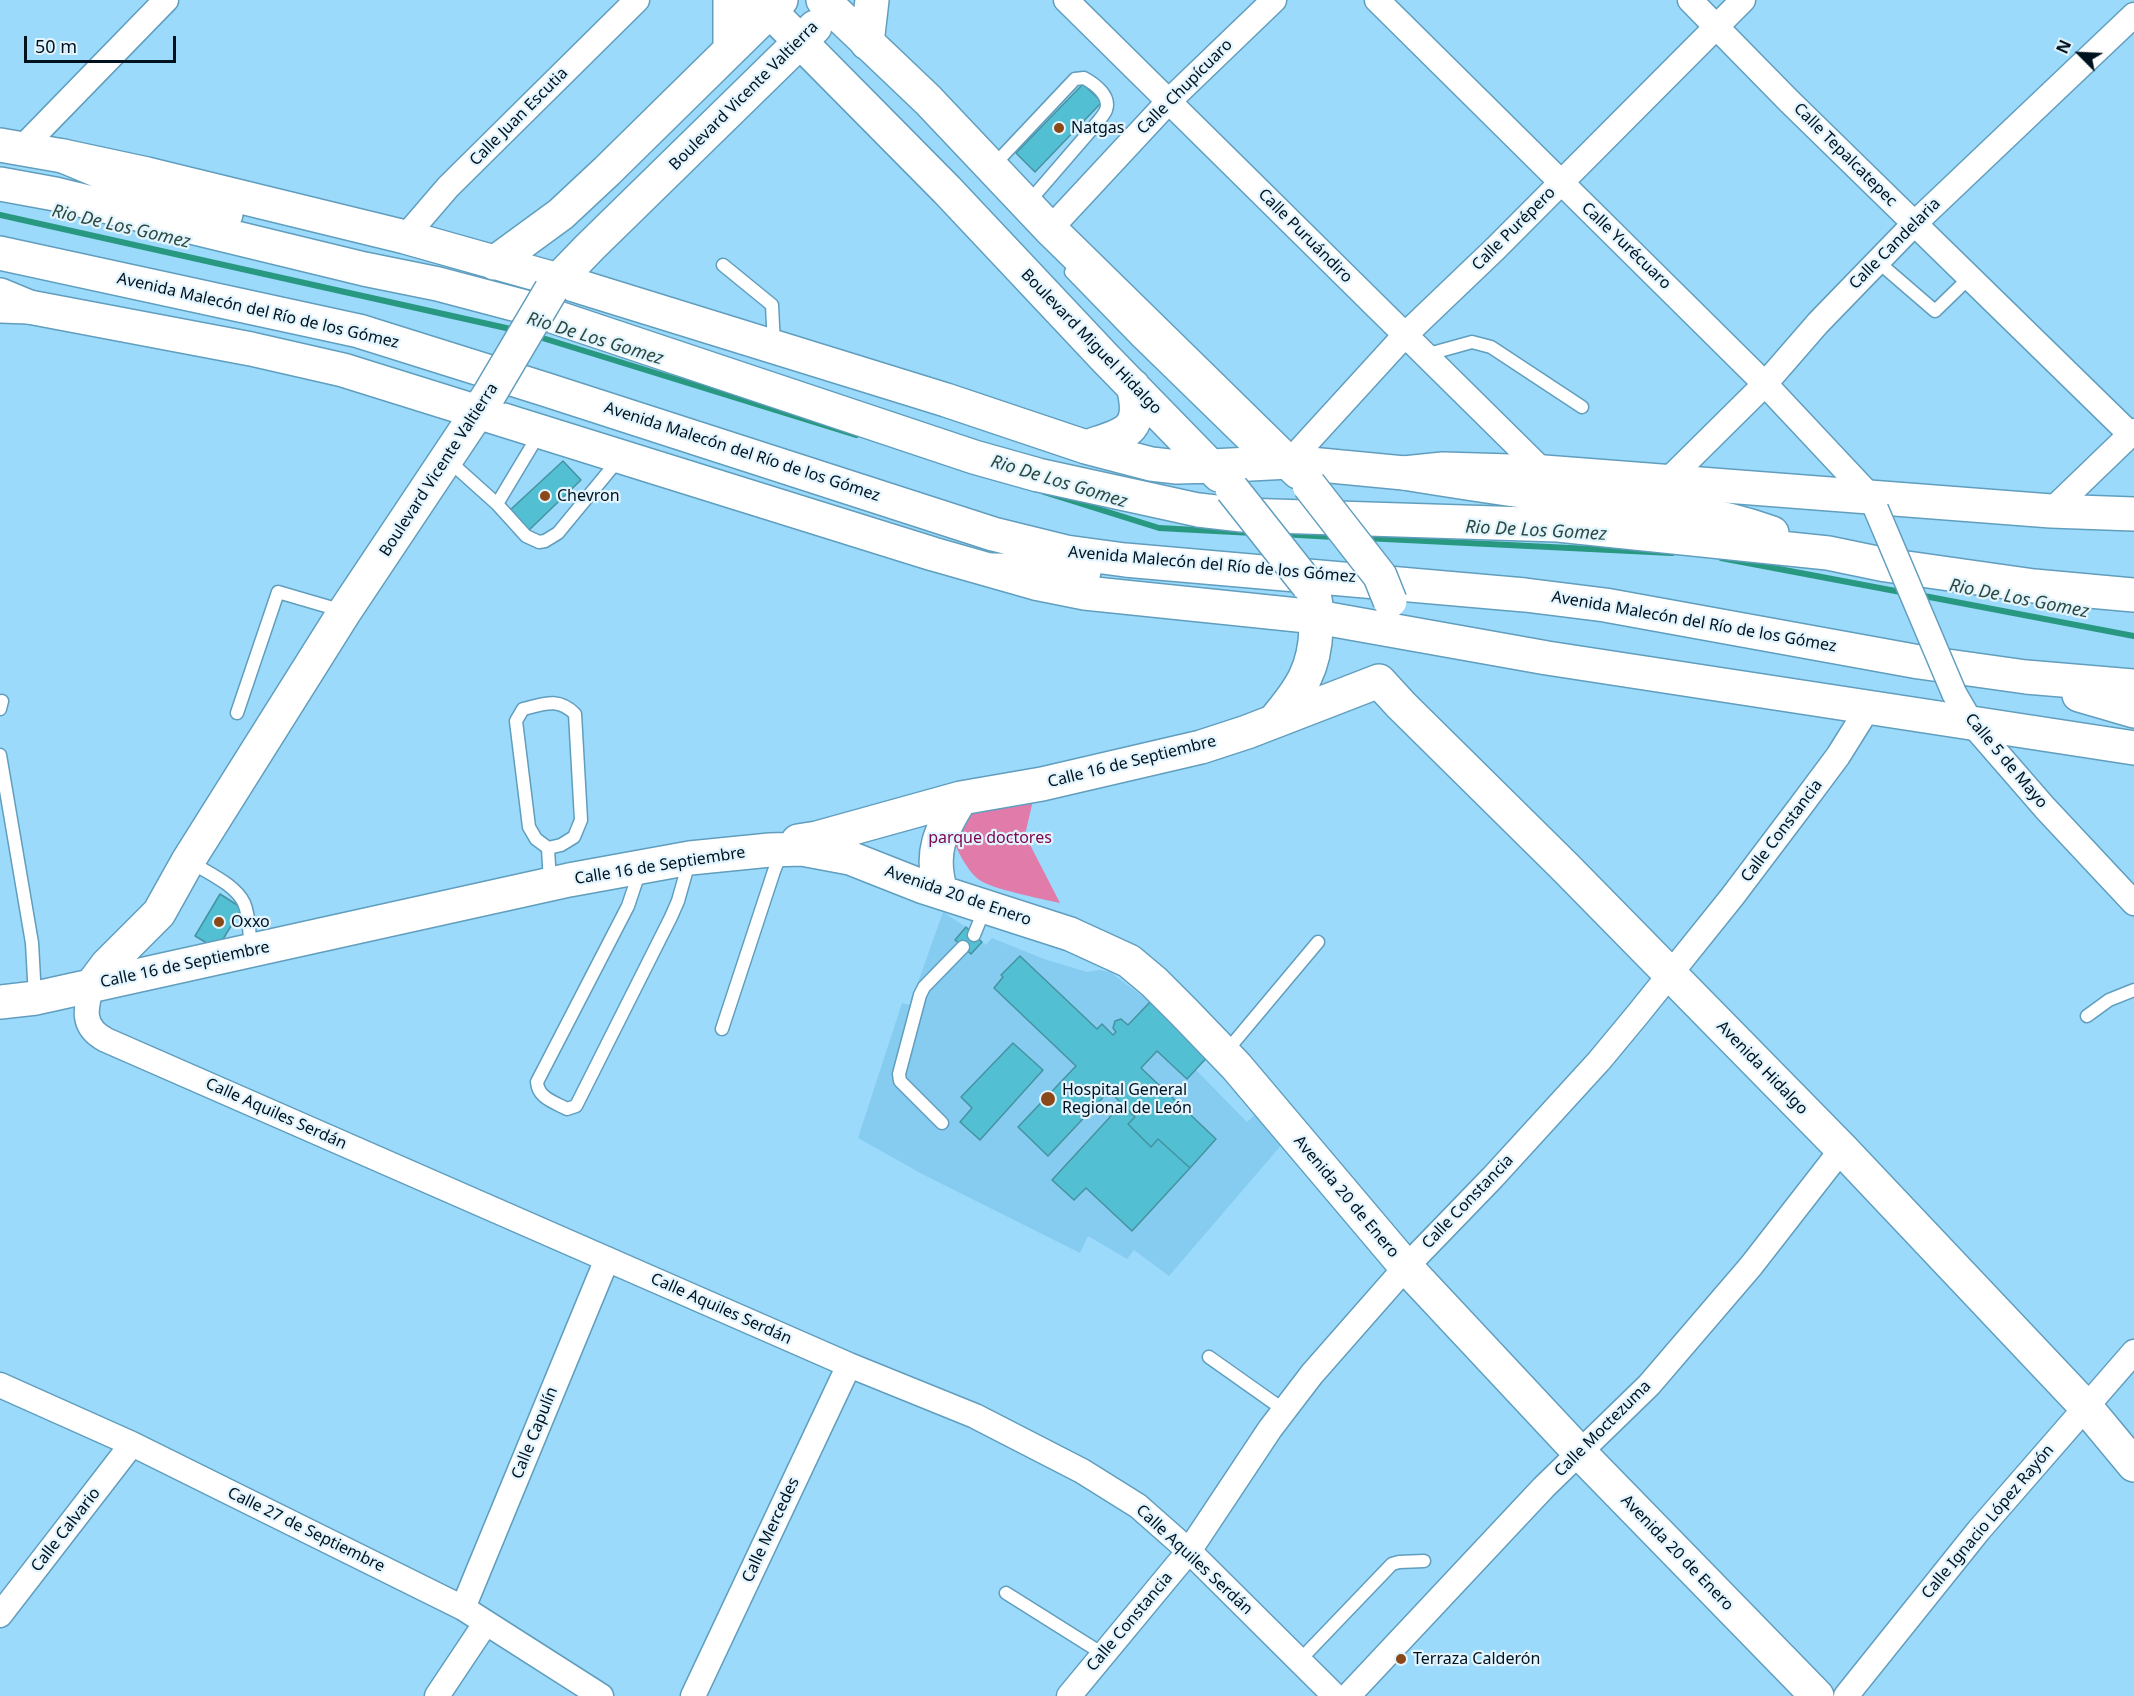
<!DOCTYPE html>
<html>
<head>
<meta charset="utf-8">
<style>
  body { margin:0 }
  #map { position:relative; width:2134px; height:1696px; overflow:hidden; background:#9bdafb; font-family:"Noto Sans",sans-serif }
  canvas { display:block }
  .north { position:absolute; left:2050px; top:24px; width:60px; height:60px; -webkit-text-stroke:4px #e2f4fe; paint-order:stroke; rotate:294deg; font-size:16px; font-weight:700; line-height:24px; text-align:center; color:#00121e }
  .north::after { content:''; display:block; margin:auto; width:21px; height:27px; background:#00121e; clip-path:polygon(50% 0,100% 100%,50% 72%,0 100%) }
  .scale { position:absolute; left:24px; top:36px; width:152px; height:27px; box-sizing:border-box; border:3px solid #00121e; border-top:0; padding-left:8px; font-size:18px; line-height:21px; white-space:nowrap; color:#00121e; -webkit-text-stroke:4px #e2f4fe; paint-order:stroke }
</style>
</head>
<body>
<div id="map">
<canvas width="2134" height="1696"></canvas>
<div class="north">N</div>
<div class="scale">50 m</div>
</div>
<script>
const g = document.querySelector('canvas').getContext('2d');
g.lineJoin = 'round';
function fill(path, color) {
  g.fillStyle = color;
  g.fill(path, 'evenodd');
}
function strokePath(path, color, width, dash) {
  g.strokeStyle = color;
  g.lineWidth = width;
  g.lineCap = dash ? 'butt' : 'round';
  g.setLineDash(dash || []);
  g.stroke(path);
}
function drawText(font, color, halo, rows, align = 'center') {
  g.font = font + ' "Noto Sans",sans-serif';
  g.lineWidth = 4.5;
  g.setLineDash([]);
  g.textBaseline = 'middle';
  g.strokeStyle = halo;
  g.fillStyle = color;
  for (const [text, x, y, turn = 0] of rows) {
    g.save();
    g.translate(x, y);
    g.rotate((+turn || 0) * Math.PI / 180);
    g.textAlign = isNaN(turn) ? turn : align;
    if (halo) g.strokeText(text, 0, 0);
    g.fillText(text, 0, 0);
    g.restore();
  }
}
const built = new Path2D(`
  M 943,912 L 966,927 L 986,945 L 992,938 L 1044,959 L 1087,972 L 1099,970 L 1110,972 L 1150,1002 L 1178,1014 L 1196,1070 L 1247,1122 L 1256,1114 L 1284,1142 L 1169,1276 L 1134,1250 L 1127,1259 L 1088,1236 L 1080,1253 L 922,1174 L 858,1138 L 902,1003 L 910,1005 Z`);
const green = new Path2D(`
  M 1034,796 L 1025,835 L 1060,903 C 1043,899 990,889 978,879 C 966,869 958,851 952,838 L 967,811 Z`);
const stream = new Path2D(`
  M 0,215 L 515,330
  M 536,336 L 856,435
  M 1044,492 L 1159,528 L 1253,533
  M 1281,534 L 1334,537
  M 1365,538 L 1672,553
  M 1721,558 L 1906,593
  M 1919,595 L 2134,636`);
const building = new Path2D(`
  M 1083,84 L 1102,102 L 1035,172 L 1016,153 Z
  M 563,461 L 581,480 L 528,531 L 509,511 Z
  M 220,894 L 242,908 L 217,949 L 195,936 Z
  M 966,927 L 982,942 L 971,954 L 955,940 Z
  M 1020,956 L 1097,1029 L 1102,1024 L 1113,1035 L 1116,1032 L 1113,1028 L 1115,1021 L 1121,1019 L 1128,1025 L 1150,1002 L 1212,1052 L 1187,1079 L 1157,1051 L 1141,1068 L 1216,1139 L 1190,1168 L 1158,1139 L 1151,1147 L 1128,1124 L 1135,1117 L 1109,1091 L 1048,1156 L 1018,1127 L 1076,1066 L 994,988 L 1003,977 L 1001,975 Z
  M 1013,1043 L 1043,1070 L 980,1140 L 960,1122 L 972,1108 L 961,1097 Z
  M 1122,1104 L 1135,1117 L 1128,1124 L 1151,1147 L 1158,1139 L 1190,1168 L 1132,1231 L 1086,1188 L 1074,1200 L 1052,1180 Z`);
const lane = new Path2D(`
  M 992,167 L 1075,79 L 1084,78 C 1095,84 1111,96 1106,110 C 1104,115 1100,119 1097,123 L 1027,204
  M 1877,261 L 1935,311 L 1969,278
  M 723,265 L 772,305 L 774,346
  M 1071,272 L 1139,342 L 1258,458
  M 1425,355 L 1472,342 L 1491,347 L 1582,407
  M 448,460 L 497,504 L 526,536 L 539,542 L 545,541 L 558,533 L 619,459
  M 497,504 L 539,434
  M 0,709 L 2,701
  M 237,713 L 278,592 L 343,611
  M 0,755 L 32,943 L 35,997
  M 548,848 L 561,845 L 574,837 L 581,820 L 575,714 C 558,697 544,704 523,709 L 516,721 L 529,827 L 536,839 L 548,848 L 550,883
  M 189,861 C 206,872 235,884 244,903 C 250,916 249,935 251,949
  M 640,870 L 628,906 L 537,1082 C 538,1098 554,1102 567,1109 L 576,1106 L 671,917 L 678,901 L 689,862
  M 974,935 L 985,908
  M 2087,1016 L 2109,1000 L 2134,990
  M 722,1029 L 774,871 L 781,853
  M 1225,1053 L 1318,942
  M 942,1123 L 900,1081 L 899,1074 L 920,995 L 924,987 L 963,947
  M 1209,1357 L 1284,1410
  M 1006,1593 L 1103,1654
  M 1299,1661 L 1392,1564 L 1399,1562 L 1424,1561`);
const street = new Path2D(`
  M 1066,0 L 1544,472
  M 1377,0 L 1765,384 L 1871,497 L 1874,504
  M 1690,0 L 1789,101 L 2130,434
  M 21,149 L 166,0
  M 1050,229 L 1170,100 L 1274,0
  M 405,237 L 448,187 L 637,0
  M 1289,462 L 1405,335 L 1496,248 L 1743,0
  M 1666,482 L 1765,384 L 1818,323 L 1914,224 L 2134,15
  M 2051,511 L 2134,431
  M 1954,693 L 1972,724 L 2045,808 L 2134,903
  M 92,985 C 85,1009 81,1027 106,1040 L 849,1365 L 975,1416 L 1082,1471 L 1138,1506 L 1189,1551 L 1335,1696
  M 0,1385 L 132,1444 L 463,1608 L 601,1696
  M 463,1608 L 607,1259
  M 0,1615 L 132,1444
  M 437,1696 L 485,1624
  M 693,1696 L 849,1365
  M 1069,1696 L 1189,1551 L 1270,1429 L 1312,1374 L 1406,1267 L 1493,1177 L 1599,1061 L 1638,1014 L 1732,897 L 1800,807 L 1838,756 L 1868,708
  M 1348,1696 L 1544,1487 L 1649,1385 L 1751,1266 L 1842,1149
  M 1846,1696 L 1979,1530 L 2134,1352`);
const secondary = new Path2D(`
  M 730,0 L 730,49
  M 759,0 L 947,190 L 1106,359 L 1219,475
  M 823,0 L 928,100 L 1050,229 L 1298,472
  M 867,43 L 872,0
  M 0,145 L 63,156 L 147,174 L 405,237 L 558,280 L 946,400 L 1086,447 L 1151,464 L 1177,467 L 1212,466 L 1289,462 L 1404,473 L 1443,469 L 1544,472 L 2051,511 L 2134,514
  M 494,263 L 561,214 L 607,171 L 781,0
  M 551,290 L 558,280 L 590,247 L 815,27
  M 0,306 L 29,307 L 251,349 L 343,370 L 933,554 L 1035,583 L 1085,593 L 1317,617 L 1547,658 L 2134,748
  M 1086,447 C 1124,434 1145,433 1133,386
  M 1379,681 L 1401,705 L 1565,867 L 1842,1149 L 2085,1406 L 2134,1465
  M 1275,720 C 1301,689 1315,669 1316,628 C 1317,616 1317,605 1314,595
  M 798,841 L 817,838 L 961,798 L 1042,784 L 1201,747 L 1247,732 L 1379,681
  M 941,892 C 929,852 940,832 961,798
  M 92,985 L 107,965 L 159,913 L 188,861 L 345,611 L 489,395
  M 0,1002 L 36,998 L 569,880 L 690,858 L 770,850 L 802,849 L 850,858 L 921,886 L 1070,934 L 1129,961 L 1154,982 L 1184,1012 L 1236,1066 L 1406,1267 L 1580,1453 L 1817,1696`);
const primary = new Path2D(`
  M 63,156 L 142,189 L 226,214
  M 0,184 L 55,194 L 364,269 L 438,284 L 525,307 L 974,457 L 1038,475 L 1198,510 L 1242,515 L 1558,525 L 1828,553 L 1886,565 L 2034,586 L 2134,595
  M 0,253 L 359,331 L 544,389 L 993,534 L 1066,552 L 1125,560 L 1525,595 L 1605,605 L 1919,662 L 2026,677 L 2134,686
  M 0,295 L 29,307
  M 1404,473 C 1454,481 1503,489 1553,495 C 1627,503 1702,508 1772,533
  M 993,570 L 1084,572
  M 2079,695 L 2134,711`);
const streetBridge = new Path2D(`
  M 1876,509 L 1954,693`);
const secondaryBridge = new Path2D(`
  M 489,395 L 551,290
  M 1309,485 L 1380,576 L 1390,601
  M 1232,489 L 1308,585`);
const markers = [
  [1059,128,6,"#8b4919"],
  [545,496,6,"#8b4919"],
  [219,922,6,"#8b4919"],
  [1048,1099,8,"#8b4919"],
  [1401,1659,6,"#8b4919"]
];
const streetNames = [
  ["Calle Chupícuaro",1185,87,-45],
  ["Boulevard Vicente Valtierra",744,96,-45],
  ["Calle Juan Escutia",519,117,-45],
  ["Calle Tepalcatepec",1845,155,45],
  ["Calle Purépero",1514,229,-45],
  ["Calle Puruándiro",1305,236,45],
  ["Calle Candelaria",1895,244,-45],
  ["Calle Yurécuaro",1626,246,44],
  ["Avenida Malecón del Río de los Gómez",258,311,13],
  ["Boulevard Miguel Hidalgo",1091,342,46],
  ["Avenida Malecón del Río de los Gómez",742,452,18],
  ["Boulevard Vicente Valtierra",439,470,-57],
  ["Avenida Malecón del Río de los Gómez",1212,565,5],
  ["Avenida Malecón del Río de los Gómez",1694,622,10],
  ["Calle 5 de Mayo",2006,761,50],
  ["Calle 16 de Septiembre",1132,762,-14],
  ["Calle Constancia",1782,831,-53],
  ["Calle 16 de Septiembre",660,866,-9],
  ["Avenida 20 de Enero",958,896,19],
  ["Calle 16 de Septiembre",185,965,-12],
  ["Avenida Hidalgo",1762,1068,46],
  ["Calle Aquiles Serdán",276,1114,24],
  ["Avenida 20 de Enero",1346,1197,50],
  ["Calle Constancia",1468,1202,-46],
  ["Calle Aquiles Serdán",721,1309,24],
  ["Calle Moctezuma",1603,1429,-45],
  ["Calle Capulín",535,1433,-68],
  ["Calle Ignacio López Rayón",1988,1522,-50],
  ["Calle Calvario",66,1530,-52],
  ["Calle 27 de Septiembre",306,1530,26],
  ["Calle Mercedes",771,1530,-65],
  ["Avenida 20 de Enero",1677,1553,46],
  ["Calle Aquiles Serdán",1194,1560,43],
  ["Calle Constancia",1130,1622,-50]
];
const poiNames = [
  ["Natgas",1071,128],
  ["Chevron",557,496],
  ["Oxxo",231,922],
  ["Hospital General",1062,1090],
  ["Regional de León",1062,1108],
  ["Terraza Calderón",1413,1659]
];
const parkNames = [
  ["parque doctores",990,838]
];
const waterNames = [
  ["Rio De Los Gomez",121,227,13],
  ["Rio De Los Gomez",595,339,17],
  ["Rio De Los Gomez",1059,482,17],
  ["Rio De Los Gomez",1536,531,3],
  ["Rio De Los Gomez",2019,599,11]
];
fill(built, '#86ccf0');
fill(green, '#e17caa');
strokePath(stream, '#289881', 6);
fill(building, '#53bfd3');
strokePath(building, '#4592a1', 1.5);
strokePath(lane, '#619ebe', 15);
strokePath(street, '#619ebe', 27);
strokePath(secondary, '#619ebe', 36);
strokePath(primary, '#619ebe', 36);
strokePath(lane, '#fff', 12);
strokePath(street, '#fff', 24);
strokePath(secondary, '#fff', 33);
strokePath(primary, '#fff', 33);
strokePath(streetBridge, '#619ebe', 27, []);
strokePath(secondaryBridge, '#619ebe', 36, []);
strokePath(streetBridge, '#fff', 24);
strokePath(secondaryBridge, '#fff', 33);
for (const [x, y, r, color] of markers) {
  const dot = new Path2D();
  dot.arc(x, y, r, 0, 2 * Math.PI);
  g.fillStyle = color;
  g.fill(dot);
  strokePath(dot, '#e2f4fe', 2);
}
drawText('16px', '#00121e', '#e2f4fe', streetNames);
drawText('16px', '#00121e', '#e2f4fe', poiNames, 'left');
drawText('16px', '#7e034e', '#e2f4fe', parkNames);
drawText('italic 18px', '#2b493f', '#e2f4fe', waterNames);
</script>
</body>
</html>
